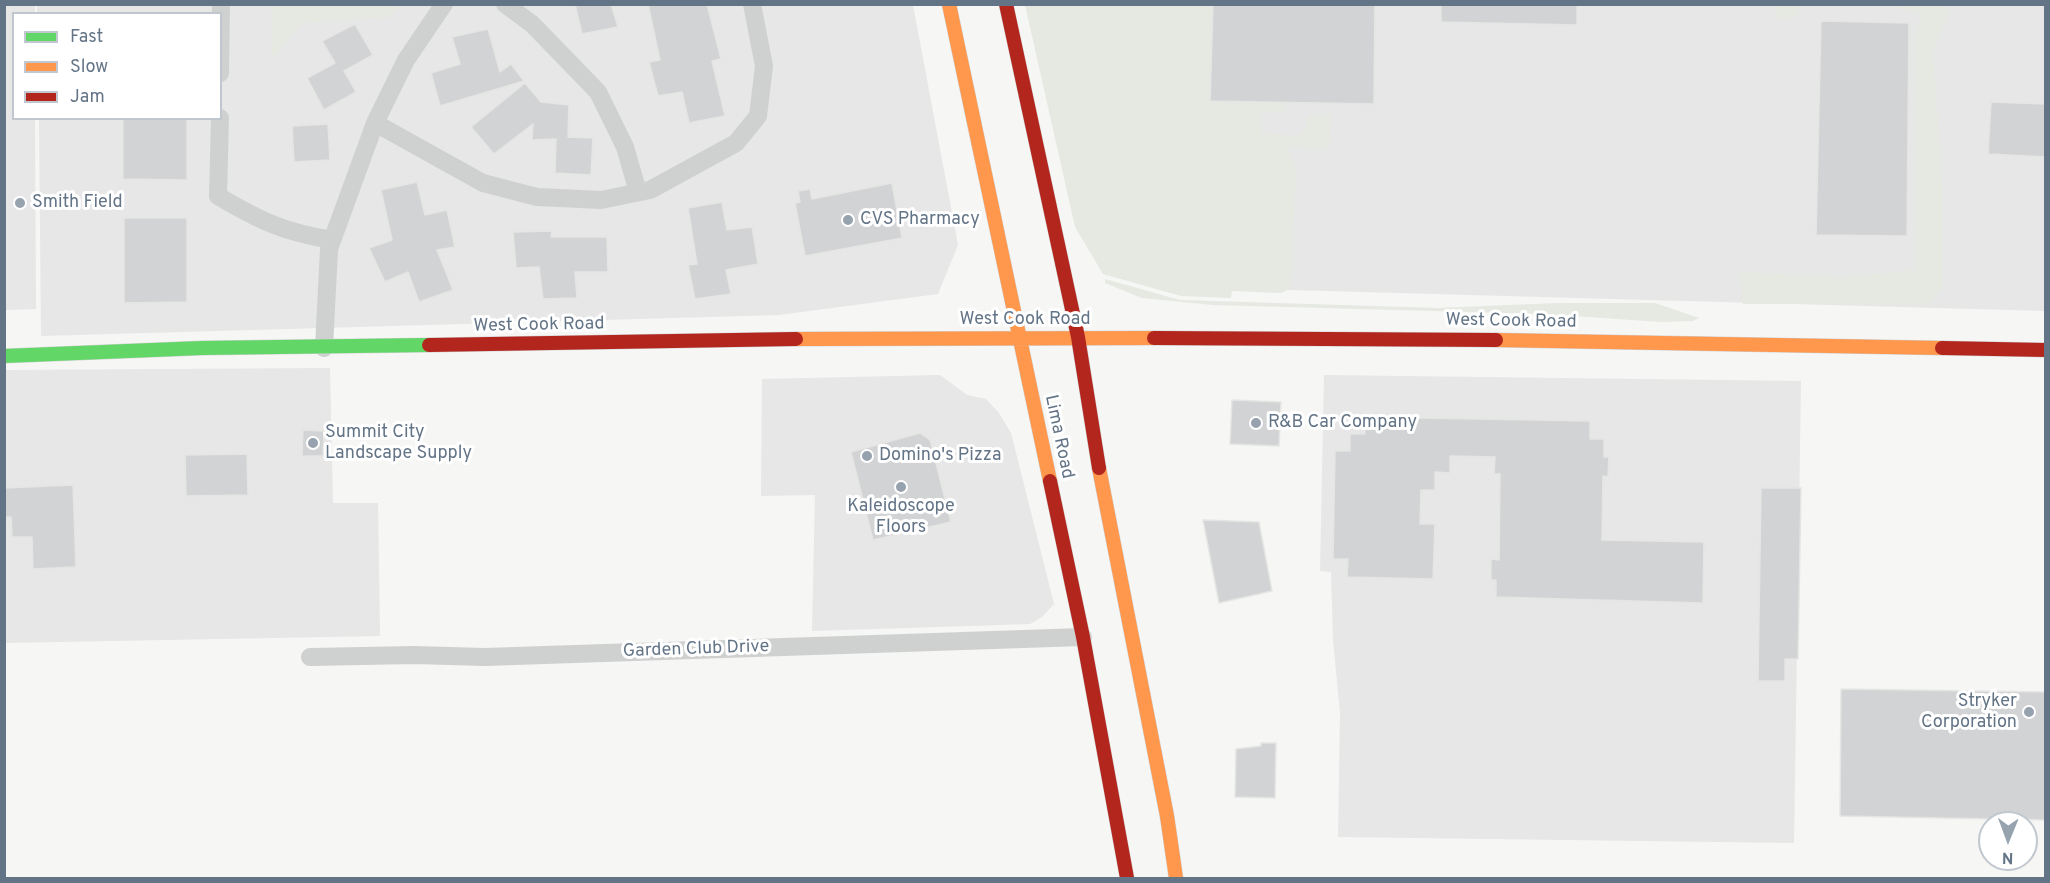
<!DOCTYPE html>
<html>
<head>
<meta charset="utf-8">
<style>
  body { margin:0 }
  #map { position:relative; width:2050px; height:883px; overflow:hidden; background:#f6f6f4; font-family:Overpass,sans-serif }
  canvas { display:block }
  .frame { position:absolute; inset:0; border:6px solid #637487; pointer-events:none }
  .legend { position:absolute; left:12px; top:12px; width:210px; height:108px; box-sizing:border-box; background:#fff; border:2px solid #c1c7cf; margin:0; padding:8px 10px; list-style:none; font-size:18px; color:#637487 }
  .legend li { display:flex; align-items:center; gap:12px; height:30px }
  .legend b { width:30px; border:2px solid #c1c7cf }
  .north { position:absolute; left:1978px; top:811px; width:60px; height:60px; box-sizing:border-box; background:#fff; border:2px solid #c1c7cf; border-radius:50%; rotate:181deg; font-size:16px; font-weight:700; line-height:24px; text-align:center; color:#637487 }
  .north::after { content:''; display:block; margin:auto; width:21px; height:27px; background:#96a2ad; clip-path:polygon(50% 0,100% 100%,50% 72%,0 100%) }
</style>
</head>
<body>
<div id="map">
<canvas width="2050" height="883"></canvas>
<div class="frame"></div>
<ul class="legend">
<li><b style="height:8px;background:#63d668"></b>Fast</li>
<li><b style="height:8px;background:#ff974d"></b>Slow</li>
<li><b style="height:8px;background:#b3261e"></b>Jam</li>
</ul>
<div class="north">N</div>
</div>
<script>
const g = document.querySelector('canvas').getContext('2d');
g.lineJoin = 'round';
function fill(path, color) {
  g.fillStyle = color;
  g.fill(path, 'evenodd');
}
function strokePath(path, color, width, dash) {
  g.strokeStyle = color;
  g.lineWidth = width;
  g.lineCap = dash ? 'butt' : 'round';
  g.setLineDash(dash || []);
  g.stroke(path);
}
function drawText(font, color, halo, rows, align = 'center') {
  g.font = font + ' Overpass,sans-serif';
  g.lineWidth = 6;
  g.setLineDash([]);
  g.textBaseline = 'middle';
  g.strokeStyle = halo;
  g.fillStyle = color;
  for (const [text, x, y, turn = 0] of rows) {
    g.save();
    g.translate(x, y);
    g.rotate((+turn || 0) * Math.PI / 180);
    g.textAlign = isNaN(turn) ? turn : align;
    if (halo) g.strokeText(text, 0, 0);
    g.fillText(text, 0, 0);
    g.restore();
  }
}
const built = new Path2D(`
  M 4,5 L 35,5 L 35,13 L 14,14 L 14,118 L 35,119 L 36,309 L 5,310 Z
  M 37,5 L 913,5 L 958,245 L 938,294 L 779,315 L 41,336 L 39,119 L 220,118 L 220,14 L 37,13 Z
  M 1037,5 L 2045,5 L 2045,311 L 1183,287 Z
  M 330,368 L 333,503 L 378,503 L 380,636 L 5,643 L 4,370 Z
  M 940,375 L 967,395 L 986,399 L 999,413 L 1011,433 L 1054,604 L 1042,617 L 1030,624 L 812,631 L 815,495 L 761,496 L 762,379 Z
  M 1324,375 L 1801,381 L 1794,843 L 1338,837 L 1340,713 L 1333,640 L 1331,572 L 1320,571 Z`);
const green = new Path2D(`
  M 273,5 L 273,4 L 399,5 L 390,17 L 302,23 L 271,61 Z
  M 1025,5 L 1213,5 L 1210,101 L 1285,101 L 1285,112 L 1261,111 L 1261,133 L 1296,136 L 1306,129 L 1307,116 L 1331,116 L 1329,148 L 1286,147 L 1296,168 L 1291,288 L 1281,293 L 1232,291 L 1231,298 L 1181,296 L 1103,274 L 1075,227 Z
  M 1775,5 L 1775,4 L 1802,5 L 1795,17 L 1778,18 Z
  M 1890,5 L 1947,5 L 1949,13 L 1933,51 L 1942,182 L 1942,288 L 1931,303 L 1743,304 L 1740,272 L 1844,277 L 1916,270 L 1915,33 L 1922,15 Z
  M 1105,279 L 1180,300 L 1438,308 L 1558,303 L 1655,303 L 1699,318 L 1693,321 L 1662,322 L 1542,314 L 1213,305 L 1142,298 L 1105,283 Z`);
const building = new Path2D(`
  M 575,4 L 611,4 L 618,27 L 582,34 Z
  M 648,4 L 707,4 L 721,59 L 712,61 L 725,116 L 689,123 L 682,92 L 658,96 L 649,62 L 660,60 Z
  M 1213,4 L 1375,4 L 1374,104 L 1210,101 Z
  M 1441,4 L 1577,4 L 1577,25 L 1441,22 Z
  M 1821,21 L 1909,23 L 1907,236 L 1816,235 Z
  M 355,24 L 373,55 L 344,71 L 356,92 L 324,110 L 307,78 L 335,63 L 322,41 Z
  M 488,29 L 500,72 L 511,64 L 524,81 L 440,106 L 431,73 L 460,64 L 452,37 Z
  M 525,83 L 541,102 L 569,105 L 568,137 L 593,138 L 591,175 L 555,173 L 556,139 L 532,140 L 533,124 L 494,154 L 471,127 Z
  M 1991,102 L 2046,104 L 2046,157 L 1988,154 Z
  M 123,118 L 187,118 L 187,180 L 123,179 Z
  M 328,124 L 330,160 L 294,162 L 292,126 Z
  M 417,182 L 425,215 L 447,210 L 455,247 L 437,250 L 453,290 L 419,302 L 408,272 L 385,282 L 369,248 L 392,240 L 381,190 Z
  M 892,183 L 902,238 L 805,256 L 795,203 L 800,202 L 798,191 L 810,189 L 812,199 Z
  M 722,202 L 727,230 L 752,227 L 758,264 L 726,270 L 731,294 L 695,299 L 688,265 L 697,264 L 688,208 Z
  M 124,218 L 187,218 L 187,302 L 124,303 Z
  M 552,231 L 551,237 L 607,237 L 608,272 L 575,272 L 577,298 L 543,299 L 539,267 L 516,268 L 513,232 Z
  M 1232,400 L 1281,402 L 1279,446 L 1230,444 Z
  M 1365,417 L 1590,421 L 1590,439 L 1604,439 L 1604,457 L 1609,457 L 1608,477 L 1603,476 L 1602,540 L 1704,542 L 1703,603 L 1496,597 L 1496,580 L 1491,580 L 1491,559 L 1499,560 L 1500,474 L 1494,474 L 1495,457 L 1450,456 L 1450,473 L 1435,472 L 1435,490 L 1421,490 L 1420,524 L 1435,524 L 1433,579 L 1347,577 L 1348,559 L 1333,559 L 1335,451 L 1350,451 L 1350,434 L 1365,434 Z
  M 303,430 L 324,431 L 323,456 L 302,456 Z
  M 920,433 L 930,440 L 951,522 L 873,540 L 851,452 Z
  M 247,454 L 248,495 L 186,496 L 185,455 Z
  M 73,485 L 76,567 L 33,569 L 32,537 L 12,537 L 11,517 L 4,517 L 4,488 Z
  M 1761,488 L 1801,488 L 1798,659 L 1785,659 L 1785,681 L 1758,681 Z
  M 1203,520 L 1259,522 L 1272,591 L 1219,603 Z
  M 1841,689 L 2046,692 L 2046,820 L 1840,816 Z
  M 1261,743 L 1276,743 L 1275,798 L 1235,797 L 1236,749 L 1261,746 Z`);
const street = new Path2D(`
  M 505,4 L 532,24 L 598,92 L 625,147 L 638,192
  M 220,73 L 221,4
  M 220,118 L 218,196 C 260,221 284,232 332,240
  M 375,123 L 483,183 L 537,197 L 601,200 L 650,190 L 736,143 L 758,116 L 764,66 L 752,4
  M 324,348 L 329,249 L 375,123 L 406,60 L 444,4
  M 310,657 L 414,655 L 485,657 L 1083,637`);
const fast = new Path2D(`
  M 4,356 L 202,348 L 429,345`);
const slow = new Path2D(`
  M 949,4 L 1050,481
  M 796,339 L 1154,338
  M 1496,340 L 1942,348
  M 1099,468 L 1167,816 L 1176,878`);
const jam = new Path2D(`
  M 1006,4 L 1078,337 L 1099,468
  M 1154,338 L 1496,340
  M 429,345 L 796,339
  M 1942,348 L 2046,350
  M 1050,481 L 1083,637 L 1127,878`);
const markers = [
  [20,203,6,"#96a2ad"],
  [848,220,6,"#96a2ad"],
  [1256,423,6,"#96a2ad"],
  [313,443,6,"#96a2ad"],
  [867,456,6,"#96a2ad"],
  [901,487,6,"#96a2ad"],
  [2029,712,6,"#96a2ad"]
];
const poiNames = [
  ["Smith Field",32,203],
  ["CVS Pharmacy",860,220],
  ["R&B Car Company",1268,423],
  ["Summit City",325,433],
  ["Landscape Supply",325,454],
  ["Domino's Pizza",879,456],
  ["Kaleidoscope",901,507,"center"],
  ["Floors",901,528,"center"],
  ["Stryker",2017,702,"right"],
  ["Corporation",2017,723,"right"]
];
const streetNames = [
  ["West Cook Road",1025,320],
  ["West Cook Road",1511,322,1],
  ["West Cook Road",539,326,-1],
  ["Lima Road",1058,437,78],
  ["Garden Club Drive",696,650,-2]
];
fill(built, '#e6e7e6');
fill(green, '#e5e9e2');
fill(building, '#d2d3d4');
strokePath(building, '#e5e5e4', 1.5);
strokePath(fast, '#d1d3d4', 15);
strokePath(slow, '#d1d3d4', 15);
strokePath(jam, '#d1d3d4', 15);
strokePath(street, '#cfd1d1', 18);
strokePath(fast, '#63d668', 14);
strokePath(slow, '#ff974d', 14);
strokePath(jam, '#b3261e', 14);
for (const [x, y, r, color] of markers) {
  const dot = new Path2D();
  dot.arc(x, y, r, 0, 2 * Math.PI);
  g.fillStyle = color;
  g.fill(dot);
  strokePath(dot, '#fff', 2);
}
drawText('18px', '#637487', '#fff', poiNames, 'left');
drawText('18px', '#637487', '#fff', streetNames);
</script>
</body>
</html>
